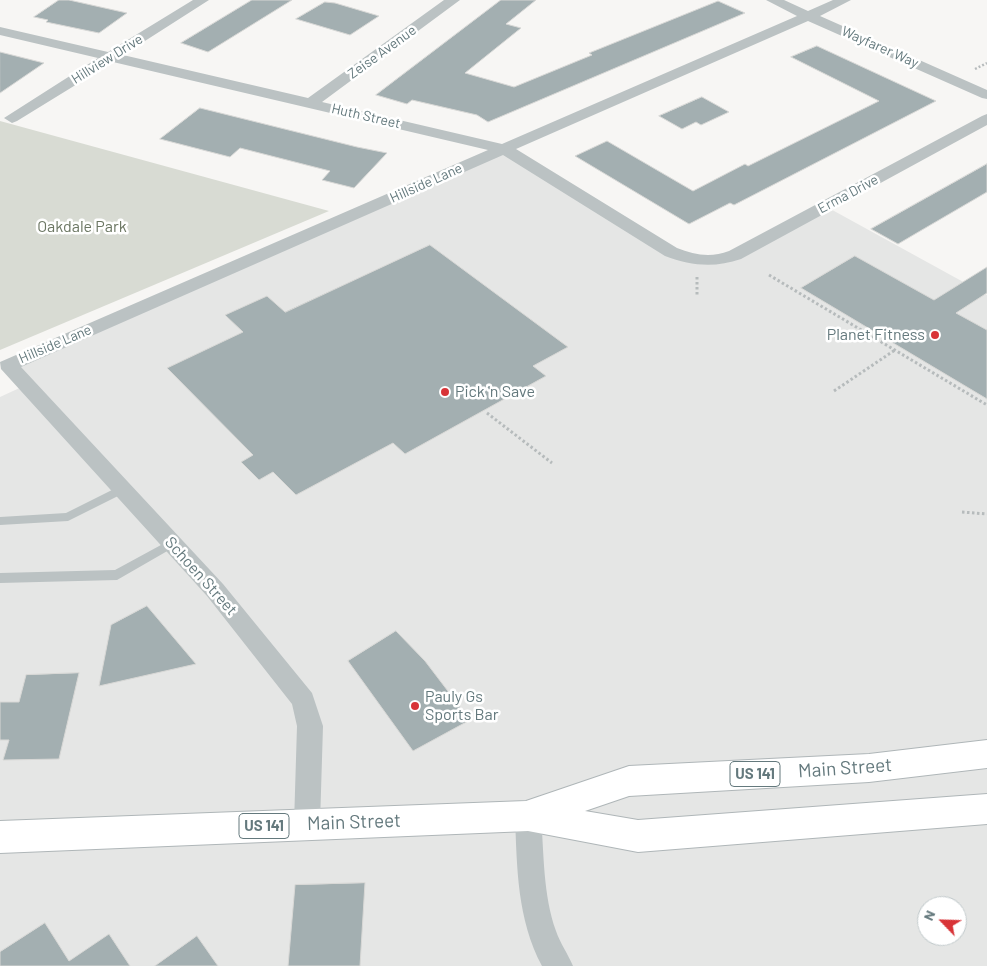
<!DOCTYPE html>
<html>
<head>
<meta charset="utf-8">
<style>
  body { margin:0 }
  #map { position:relative; width:987px; height:966px; overflow:hidden; background:#f7f6f4; font-family:Barlow,sans-serif }
  canvas { display:block }
  .north { position:absolute; left:917px; top:896px; width:50px; height:50px; box-sizing:border-box; background:#fff; border:1px solid #c1c9cb; border-radius:50%; rotate:294deg; font-size:14px; font-weight:700; line-height:20px; text-align:center; color:#64797d }
  .north::after { content:''; display:block; margin:auto; width:18px; height:22px; background:#d83337; clip-path:polygon(50% 0,100% 100%,50% 72%,0 100%) }
</style>
</head>
<body>
<div id="map">
<canvas width="987" height="966"></canvas>
<div class="north">N</div>
</div>
<script>
const g = document.querySelector('canvas').getContext('2d');
g.lineJoin = 'round';
function fill(path, color) {
  g.fillStyle = color;
  g.fill(path, 'evenodd');
}
function strokePath(path, color, width, dash) {
  g.strokeStyle = color;
  g.lineWidth = width;
  g.lineCap = dash ? 'butt' : 'round';
  g.setLineDash(dash || []);
  g.stroke(path);
}
function drawText(font, color, halo, rows, align = 'center') {
  g.font = font + ' Barlow,sans-serif';
  g.lineWidth = 5;
  g.setLineDash([]);
  g.textBaseline = 'middle';
  g.strokeStyle = halo;
  g.fillStyle = color;
  for (const [text, x, y, turn = 0] of rows) {
    g.save();
    g.translate(x, y);
    g.rotate((+turn || 0) * Math.PI / 180);
    g.textAlign = isNaN(turn) ? turn : align;
    if (halo) g.strokeText(text, 0, 0);
    g.fillText(text, 0, 0);
    g.restore();
  }
}
const built = new Path2D(`
  M 505,149 L 671,252 L 716,260 L 825,206 L 987,295 L 987,966 L 0,966 L 0,397 L 26,385 L 8,365 ZM 927,906 L 957,906 L 957,936 L 927,936 Z`);
const green = new Path2D(`
  M 0,121 L 329,211 L 0,350 Z`);
const building = new Path2D(`
  M 59,0 L 69,0 L 127,13 L 99,33 L 46,22 L 48,20 L 34,17 Z
  M 252,0 L 292,0 L 208,52 L 181,43 Z
  M 501,0 L 536,0 L 506,24 L 521,28 L 465,73 L 514,87 L 592,55 L 589,53 L 718,1 L 745,13 L 488,122 L 477,115 L 412,100 L 407,104 L 376,95 Z
  M 325,2 L 335,3 L 379,16 L 350,35 L 296,19 Z
  M 817,46 L 936,101 L 734,205 L 730,203 L 689,224 L 575,156 L 607,141 L 693,191 L 745,164 L 748,166 L 879,101 L 791,57 Z
  M 0,52 L 44,63 L 0,93 Z
  M 702,97 L 729,112 L 701,125 L 696,122 L 682,129 L 659,116 Z
  M 200,108 L 357,147 L 387,153 L 354,188 L 322,180 L 330,171 L 240,148 L 230,157 L 160,139 Z
  M 987,164 L 987,192 L 915,234 L 898,244 L 871,229 Z
  M 430,245 L 568,347 L 533,366 L 546,376 L 405,454 L 393,443 L 296,495 L 273,472 L 259,480 L 241,462 L 253,455 L 167,368 L 243,332 L 225,315 L 267,296 L 285,312 Z
  M 855,256 L 934,300 L 987,267 L 987,293 L 956,313 L 987,330 L 987,399 L 801,288 Z
  M 147,606 L 196,664 L 99,686 L 111,625 Z
  M 396,631 L 425,661 L 470,720 L 413,751 L 348,661 Z
  M 79,673 L 59,759 L 3,760 L 9,740 L 0,740 L 0,702 L 19,702 L 26,675 Z
  M 365,883 L 360,966 L 288,966 L 295,885 Z
  M 45,923 L 69,961 L 109,934 L 130,966 L 0,966 L 0,952 Z
  M 197,936 L 218,966 L 155,966 Z`);
const pathFar1 = new Path2D(`
  M 975,69 L 987,63`);
const path = new Path2D(`
  M 769,275 L 987,405
  M 697,277 L 697,296
  M 834,391 L 895,350
  M 487,413 L 552,463
  M 962,512 L 987,514`);
const service = new Path2D(`
  M 122,485 L 128,489 L 126,492 L 68,521 L 0,525 L 0,517 L 66,513 Z
  M 172,539 L 176,540 L 178,543 L 176,546 L 117,580 L 0,583 L 0,573 L 115,570 Z`);
const minor = new Path2D(`
  M 193,0 L 209,0 L 123,55 L 308,98 L 444,0 L 460,0 L 322,102 L 502,144 L 797,16 L 766,0 L 784,0 L 808,11 L 833,0 L 851,0 L 820,16 L 987,90 L 987,99 L 982,98 L 808,21 L 516,149 L 677,248 C 694,255 711,258 729,251 L 982,116 L 987,114 L 987,125 L 741,259 C 715,268 691,266 665,256 L 503,155 L 21,367 L 223,584 L 312,693 L 323,726 L 320,824 L 316,832 L 307,836 L 298,832 L 294,824 L 297,726 L 292,704 L 207,596 L 1,369 L 0,362 L 488,150 L 113,62 L 17,121 L 12,123 L 4,118 L 98,58 L 0,35 L 0,27 L 108,52 Z
  M 528,804 L 537,808 L 541,816 C 544,854 543,895 556,931 C 560,943 568,954 573,966 L 542,966 C 517,919 517,868 515,816 L 519,808 Z`);
const primary = new Path2D(`
  M 987,740 L 987,768 L 869,782 L 629,796 L 585,811 L 638,820 L 987,794 L 987,824 L 638,852 L 528,831 L 0,853 L 0,821 L 526,801 L 629,766 L 869,754 Z`);
const markers = [
  [935,335,5,"#d83337"],
  [445,392,5,"#d83337"],
  [415,706,5,"#d83337"]
];
const farStreetnames = [
  ["Wayfarer Way",880,47,24],
  ["Zeise Avenue",382,52,-36],
  ["Hillview Drive",107,59,-32],
  ["Huth Street",366,116,13],
  ["Hillside Lane",426,183,-24],
  ["Erma Drive",848,194,-28],
  ["Hillside Lane",55,344,-23]
];
const shields = [
  [755,774,50],
  [264,826,50]
];
const shieldNames = [
  ["US 141",755,774],
  ["US 141",264,826]
];
const parkNames = [
  ["Oakdale Park",82,227]
];
const poiNames = [
  ["Planet Fitness",925,335,"right"],
  ["Pick 'n Save",455,392],
  ["Pauly Gs",425,697],
  ["Sports Bar",425,715]
];
const streetNames = [
  ["Schoen Street",201,576,48]
];
const nearStreetnames = [
  ["Main Street",845,768,-4],
  ["Main Street",354,822,-2]
];
fill(built, '#e5e6e5');
fill(green, '#d8dbd3');
fill(building, '#a3afb1');
strokePath(building, '#d8d8d6', 1);
strokePath(primary, '#afb6b8', 2);
strokePath(pathFar1, '#b6bbbc', 2.5, [2, 2]);
strokePath(path, '#b6bbbc', 3, [2.5, 2.5]);
fill(service, '#bbc2c3');
fill(minor, '#bbc2c3');
fill(primary, '#fff');
for (const [x, y, r, color] of markers) {
  const dot = new Path2D();
  dot.arc(x, y, r, 0, 2 * Math.PI);
  g.fillStyle = color;
  g.fill(dot);
  strokePath(dot, '#fff', 2);
}
drawText('14px', '#64797d', '#fff', farStreetnames);
for (const [x, y, w] of shields) {
  const box = new Path2D();
  box.roundRect(x - w / 2, y - 12.5, w, 25, 4);
  g.fillStyle = '#fff';
  g.fill(box);
  strokePath(box, '#64797d', 1);
}
drawText('bold 15px', '#64797d', null, shieldNames);
drawText('16px', '#6b7662', '#fff', parkNames);
drawText('16px', '#64797d', '#fff', poiNames, 'left');
drawText('16px', '#64797d', '#fff', streetNames);
drawText('19px', '#64797d', '#fff', nearStreetnames);
</script>
</body>
</html>
